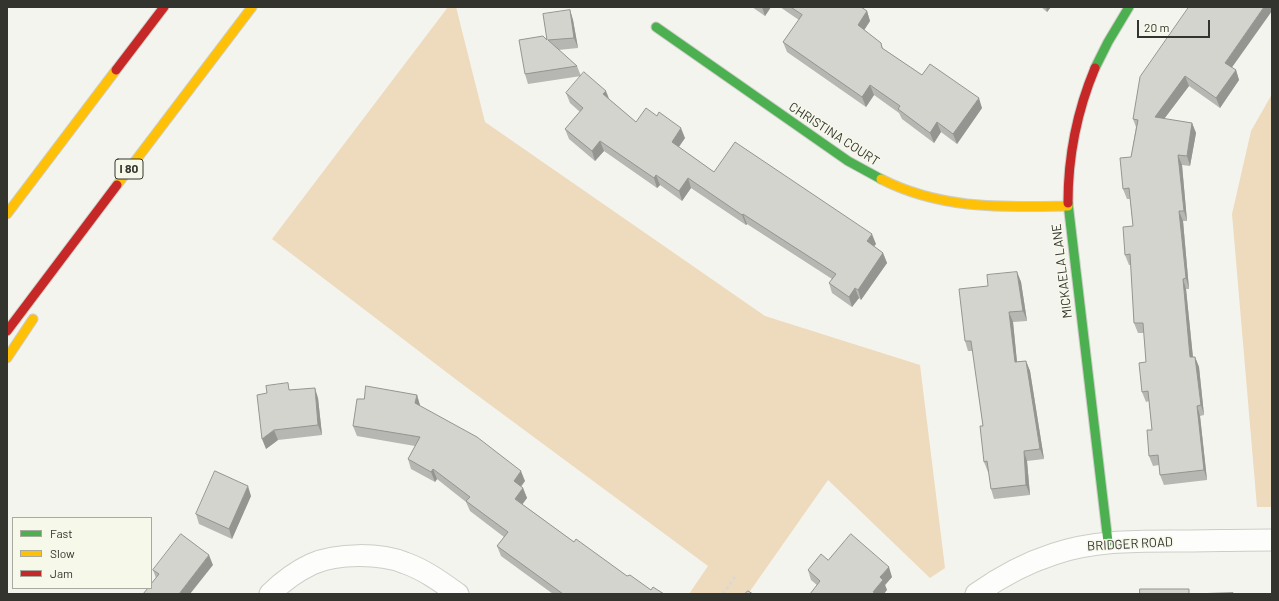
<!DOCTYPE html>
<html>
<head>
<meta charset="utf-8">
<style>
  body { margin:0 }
  #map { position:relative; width:1279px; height:601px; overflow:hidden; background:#f4f4ee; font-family:Barlow,sans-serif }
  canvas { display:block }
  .frame { position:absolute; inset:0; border:8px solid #34342f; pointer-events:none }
  .legend { position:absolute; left:12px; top:517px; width:140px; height:72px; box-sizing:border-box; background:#f6f8ea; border:1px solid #a8aa9f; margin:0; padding:5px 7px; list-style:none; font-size:12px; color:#34342f }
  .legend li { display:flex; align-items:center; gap:8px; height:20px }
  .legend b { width:20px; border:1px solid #a8aa9f }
  .scale { position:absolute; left:1137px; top:20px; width:73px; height:18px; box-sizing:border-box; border:2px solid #34342f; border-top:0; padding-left:5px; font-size:12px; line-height:14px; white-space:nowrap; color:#34342f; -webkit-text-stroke:3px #f6f8ea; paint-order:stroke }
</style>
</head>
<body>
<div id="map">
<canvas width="1279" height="601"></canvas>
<div class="frame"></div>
<ul class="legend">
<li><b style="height:5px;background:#4caf50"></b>Fast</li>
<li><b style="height:5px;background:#ffc107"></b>Slow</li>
<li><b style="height:5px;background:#c62828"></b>Jam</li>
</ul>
<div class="scale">20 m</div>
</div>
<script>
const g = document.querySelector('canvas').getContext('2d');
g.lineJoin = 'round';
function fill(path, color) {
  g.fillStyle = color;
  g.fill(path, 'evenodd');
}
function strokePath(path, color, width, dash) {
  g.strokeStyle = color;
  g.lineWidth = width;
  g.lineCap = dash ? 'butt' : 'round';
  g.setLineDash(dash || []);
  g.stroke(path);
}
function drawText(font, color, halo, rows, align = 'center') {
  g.font = font + ' Barlow,sans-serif';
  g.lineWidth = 3;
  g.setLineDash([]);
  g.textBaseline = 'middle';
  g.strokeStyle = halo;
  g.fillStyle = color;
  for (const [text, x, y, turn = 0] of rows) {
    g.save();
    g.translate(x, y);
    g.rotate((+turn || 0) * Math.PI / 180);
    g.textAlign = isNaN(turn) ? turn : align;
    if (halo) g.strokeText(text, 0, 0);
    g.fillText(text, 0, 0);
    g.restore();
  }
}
const green = new Path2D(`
  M 448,7 L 456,7 L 485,122 L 765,316 L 920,365 L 945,568 L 930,578 L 828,480 L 748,594 L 689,594 L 708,566 L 458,381 L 272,239 Z
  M 1272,94 L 1272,507 L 1257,507 L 1232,214 L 1251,131 Z`);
const path = new Path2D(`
  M 723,594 L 735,577`);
const street = new Path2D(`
  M 270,594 C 282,582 297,571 312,564 C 337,553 380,553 405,563 C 425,570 441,582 458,594
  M 976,594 C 1000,577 1026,563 1054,554 C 1092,541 1132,541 1171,541 C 1205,541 1238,540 1272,540`);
const fast = new Path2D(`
  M 656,27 L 848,161 L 881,179
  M 1095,68 L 1108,42 L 1129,7
  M 1068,203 L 1108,542`);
const slow = new Path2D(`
  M 881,179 C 942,210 1002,207 1068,206
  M 117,185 L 252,7
  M 7,214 L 116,70
  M 7,358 L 33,319`);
const jam = new Path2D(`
  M 116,70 L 164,7
  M 1068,203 C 1068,156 1077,111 1095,68
  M 7,331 L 117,185`);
const wall = new Path2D(`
  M 752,7 L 771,7 L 765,16 Z
  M 780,7 L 861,7 L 867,11 L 870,21 L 864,30 L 881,43 L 883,49 L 922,75 L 982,108 L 957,144 L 941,132 L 934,143 L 902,119 L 899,113 L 874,95 L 866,107 L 787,52 L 783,42 L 799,20 Z
  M 1041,7 L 1051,7 L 1047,12 Z
  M 1189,7 L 1232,68 L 1236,70 L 1239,80 L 1220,108 L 1189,86 L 1164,119 L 1192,123 L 1196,133 L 1190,166 L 1182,165 L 1187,221 L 1183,221 L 1189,289 L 1186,289 L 1193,357 L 1195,357 L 1199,367 L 1204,415 L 1200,416 L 1207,480 L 1164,485 L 1160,475 L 1159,465 L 1153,466 L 1149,456 L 1152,430 L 1149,401 L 1146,402 L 1142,392 L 1146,362 L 1144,333 L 1138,333 L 1134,323 L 1131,265 L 1129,265 L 1125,255 L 1133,226 L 1130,199 L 1127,199 L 1123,189 L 1131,157 L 1136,127 L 1133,119 Z
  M 570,10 L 573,20 L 578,48 L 558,50 L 577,66 L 581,76 L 528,84 L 525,74 L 547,40 Z
  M 566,93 L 609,99 L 636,122 L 685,138 L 679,147 L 714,172 L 876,244 L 874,246 L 883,253 L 887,263 L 861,300 L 859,298 L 852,307 L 832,293 L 829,283 L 832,279 L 747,224 L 746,225 L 691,188 L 682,201 L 660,185 L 657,188 L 604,151 L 595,161 L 569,139 L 565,129 L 580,112 L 570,103 Z
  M 1017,272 L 1021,282 L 1027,321 L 1013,322 L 1017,362 L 1026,361 L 1030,371 L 1044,459 L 1027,461 L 1030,495 L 994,499 L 991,489 L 989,472 L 988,472 L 984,462 L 983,426 L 973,351 L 968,351 L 965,341 L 988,286 Z
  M 291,390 L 318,398 L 322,435 L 278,440 L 266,449 Z
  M 417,395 L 420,406 L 525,481 L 521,487 L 523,488 L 527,498 L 522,504 L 574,542 L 627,576 L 651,590 L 664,594 L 553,594 L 501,556 L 497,546 L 504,537 L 470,511 L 466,502 L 437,479 L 435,482 L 411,469 L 408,459 L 415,446 L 357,436 L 353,426 Z
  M 251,496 L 232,539 L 199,524 L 196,514 Z
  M 828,560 L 892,577 L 885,585 L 887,590 L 817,585 L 811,580 L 808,570 Z
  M 213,565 L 156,578 L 153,570 Z`);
const shadedWall = new Path2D(`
  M 762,7 L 771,7 L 765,16 Z
  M 1046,7 L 1051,7 L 1047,12 Z
  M 1264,7 L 1272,7 L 1272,11 L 1228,73 L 1225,63 Z
  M 570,10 L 573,20 L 578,48 L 574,38 Z
  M 867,11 L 870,21 L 861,35 L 858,25 Z
  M 1236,70 L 1239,80 L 1220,108 L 1216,98 Z
  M 1185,76 L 1189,86 L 1158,127 L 1155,117 Z
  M 870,85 L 874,95 L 866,107 L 862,97 Z
  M 606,91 L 610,101 L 603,94 Z
  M 979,98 L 982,108 L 957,144 L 953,134 Z
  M 937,122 L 941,132 L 934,143 L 930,133 Z
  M 1192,123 L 1196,133 L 1190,166 L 1187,156 Z
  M 681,128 L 685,138 L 675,152 L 672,142 Z
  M 600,141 L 604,151 L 595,161 L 592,151 Z
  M 1178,155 L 1182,165 L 1187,221 L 1184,211 Z
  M 656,175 L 660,185 L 657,188 L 654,178 Z
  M 688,178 L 691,188 L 682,201 L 679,191 Z
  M 1179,211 L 1183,221 L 1189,289 L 1186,278 Z
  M 743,214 L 747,224 L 746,225 L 742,215 Z
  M 872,234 L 876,244 L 870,251 L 867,241 Z
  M 883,253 L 887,263 L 861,300 L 858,290 Z
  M 1017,272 L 1021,282 L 1027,321 L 1023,311 Z
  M 1183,279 L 1186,289 L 1194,368 L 1190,357 Z
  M 855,288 L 859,298 L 852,307 L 849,297 Z
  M 1009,312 L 1013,322 L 1018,372 L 1015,362 Z
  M 1195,357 L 1199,367 L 1204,415 L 1201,405 Z
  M 1026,361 L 1030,371 L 1044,459 L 1040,449 Z
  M 315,388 L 318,398 L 322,435 L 318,425 Z
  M 417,395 L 420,405 L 419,413 L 415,403 Z
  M 1197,406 L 1200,416 L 1207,480 L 1204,470 Z
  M 274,430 L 278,440 L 266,449 L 262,439 Z
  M 1024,451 L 1027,461 L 1030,495 L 1026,485 Z
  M 433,469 L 437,479 L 435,482 L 431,472 Z
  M 521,471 L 525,481 L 517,491 L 514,481 Z
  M 248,486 L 251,496 L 232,539 L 229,529 Z
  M 523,488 L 527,498 L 519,509 L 515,499 Z
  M 209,555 L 213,565 L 190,594 L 179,594 Z
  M 889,567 L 892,577 L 885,585 L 887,590 L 884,594 L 874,594 L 873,592 L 880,577 Z`);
const building = new Path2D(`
  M 791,7 L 861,7 L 867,11 L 858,25 L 881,43 L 882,48 L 922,75 L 930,64 L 979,98 L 953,134 L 937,122 L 930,133 L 898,109 L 900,106 L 870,85 L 862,97 L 783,42 L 802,15 Z
  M 1189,7 L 1264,7 L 1225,63 L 1236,70 L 1216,98 L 1185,76 L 1155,117 L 1192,123 L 1187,156 L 1178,155 L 1184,211 L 1179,211 L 1186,278 L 1183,279 L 1190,357 L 1195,357 L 1201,405 L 1197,406 L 1204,470 L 1160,475 L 1158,455 L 1149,456 L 1147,430 L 1152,430 L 1148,391 L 1142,392 L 1139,363 L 1146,362 L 1143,323 L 1134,323 L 1130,254 L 1125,255 L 1123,227 L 1133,226 L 1129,188 L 1123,189 L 1120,158 L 1131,157 L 1138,120 L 1133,119 L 1140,77 Z
  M 570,10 L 574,38 L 548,40 L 577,66 L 525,74 L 519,40 L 543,36 L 547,40 L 543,14 Z
  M 584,72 L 606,91 L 603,94 L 636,122 L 646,108 L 657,116 L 659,112 L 681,128 L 672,142 L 714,172 L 735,142 L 872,234 L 867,241 L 883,253 L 858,290 L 855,288 L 849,297 L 829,283 L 836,274 L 743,214 L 742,215 L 688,178 L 679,191 L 656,175 L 654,178 L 600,141 L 592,151 L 565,129 L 583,108 L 566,93 Z
  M 1017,272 L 1023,311 L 1009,312 L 1015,362 L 1026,361 L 1040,449 L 1024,451 L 1026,485 L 991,489 L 987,461 L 984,462 L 980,426 L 983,426 L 971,341 L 965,341 L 959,289 L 988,286 L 987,275 Z
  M 288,383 L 289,390 L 315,388 L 318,425 L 274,430 L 262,439 L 257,395 L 267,393 L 266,386 Z
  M 366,386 L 417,395 L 415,403 L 477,437 L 521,471 L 514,481 L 523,488 L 515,499 L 574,542 L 576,539 L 627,576 L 630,575 L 651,590 L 653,587 L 664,594 L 563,594 L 497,546 L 508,532 L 466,501 L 470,497 L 433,469 L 431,472 L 408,459 L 420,437 L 353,426 L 357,399 L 364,399 Z
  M 215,471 L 248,486 L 229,529 L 196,514 Z
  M 181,534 L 209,555 L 179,594 L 143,594 L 148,588 L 151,588 L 151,584 L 159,574 L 153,570 Z
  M 851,534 L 889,567 L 880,577 L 883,580 L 873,592 L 876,594 L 810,594 L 820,581 L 808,570 L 821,554 L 828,560 Z
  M 1140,589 L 1189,589 L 1189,594 L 1140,594 Z
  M 748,591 L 753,594 L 745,594 Z
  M 1233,593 L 1233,594 L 1193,594 Z`);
const shields = [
  [129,169,28]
];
const shieldNames = [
  ["I 80",129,169]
];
const streetNames = [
  ["CHRISTINA COURT",834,134,33],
  ["MICKAELA LANE",1062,271,-97],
  ["BRIDGER ROAD",1130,544,-3]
];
fill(green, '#eedabc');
strokePath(street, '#cdcdc8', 23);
strokePath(fast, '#cdcdc8', 11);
strokePath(slow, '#cdcdc8', 11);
strokePath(jam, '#cdcdc8', 11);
strokePath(path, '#d8d9d6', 2.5, [3, 3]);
strokePath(street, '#fdfdfc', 21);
strokePath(fast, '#4caf50', 9);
strokePath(slow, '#ffc107', 9);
strokePath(jam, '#c62828', 9);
fill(wall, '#b6b6b2');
fill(shadedWall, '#949491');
fill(building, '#d4d4cf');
strokePath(building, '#949491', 1);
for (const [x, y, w] of shields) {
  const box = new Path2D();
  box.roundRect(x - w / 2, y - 10, w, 20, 3);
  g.fillStyle = '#f6f8ea';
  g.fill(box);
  strokePath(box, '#34342f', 1);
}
drawText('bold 12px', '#34342f', null, shieldNames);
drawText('13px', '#34342f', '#f6f8ea', streetNames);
</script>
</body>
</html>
